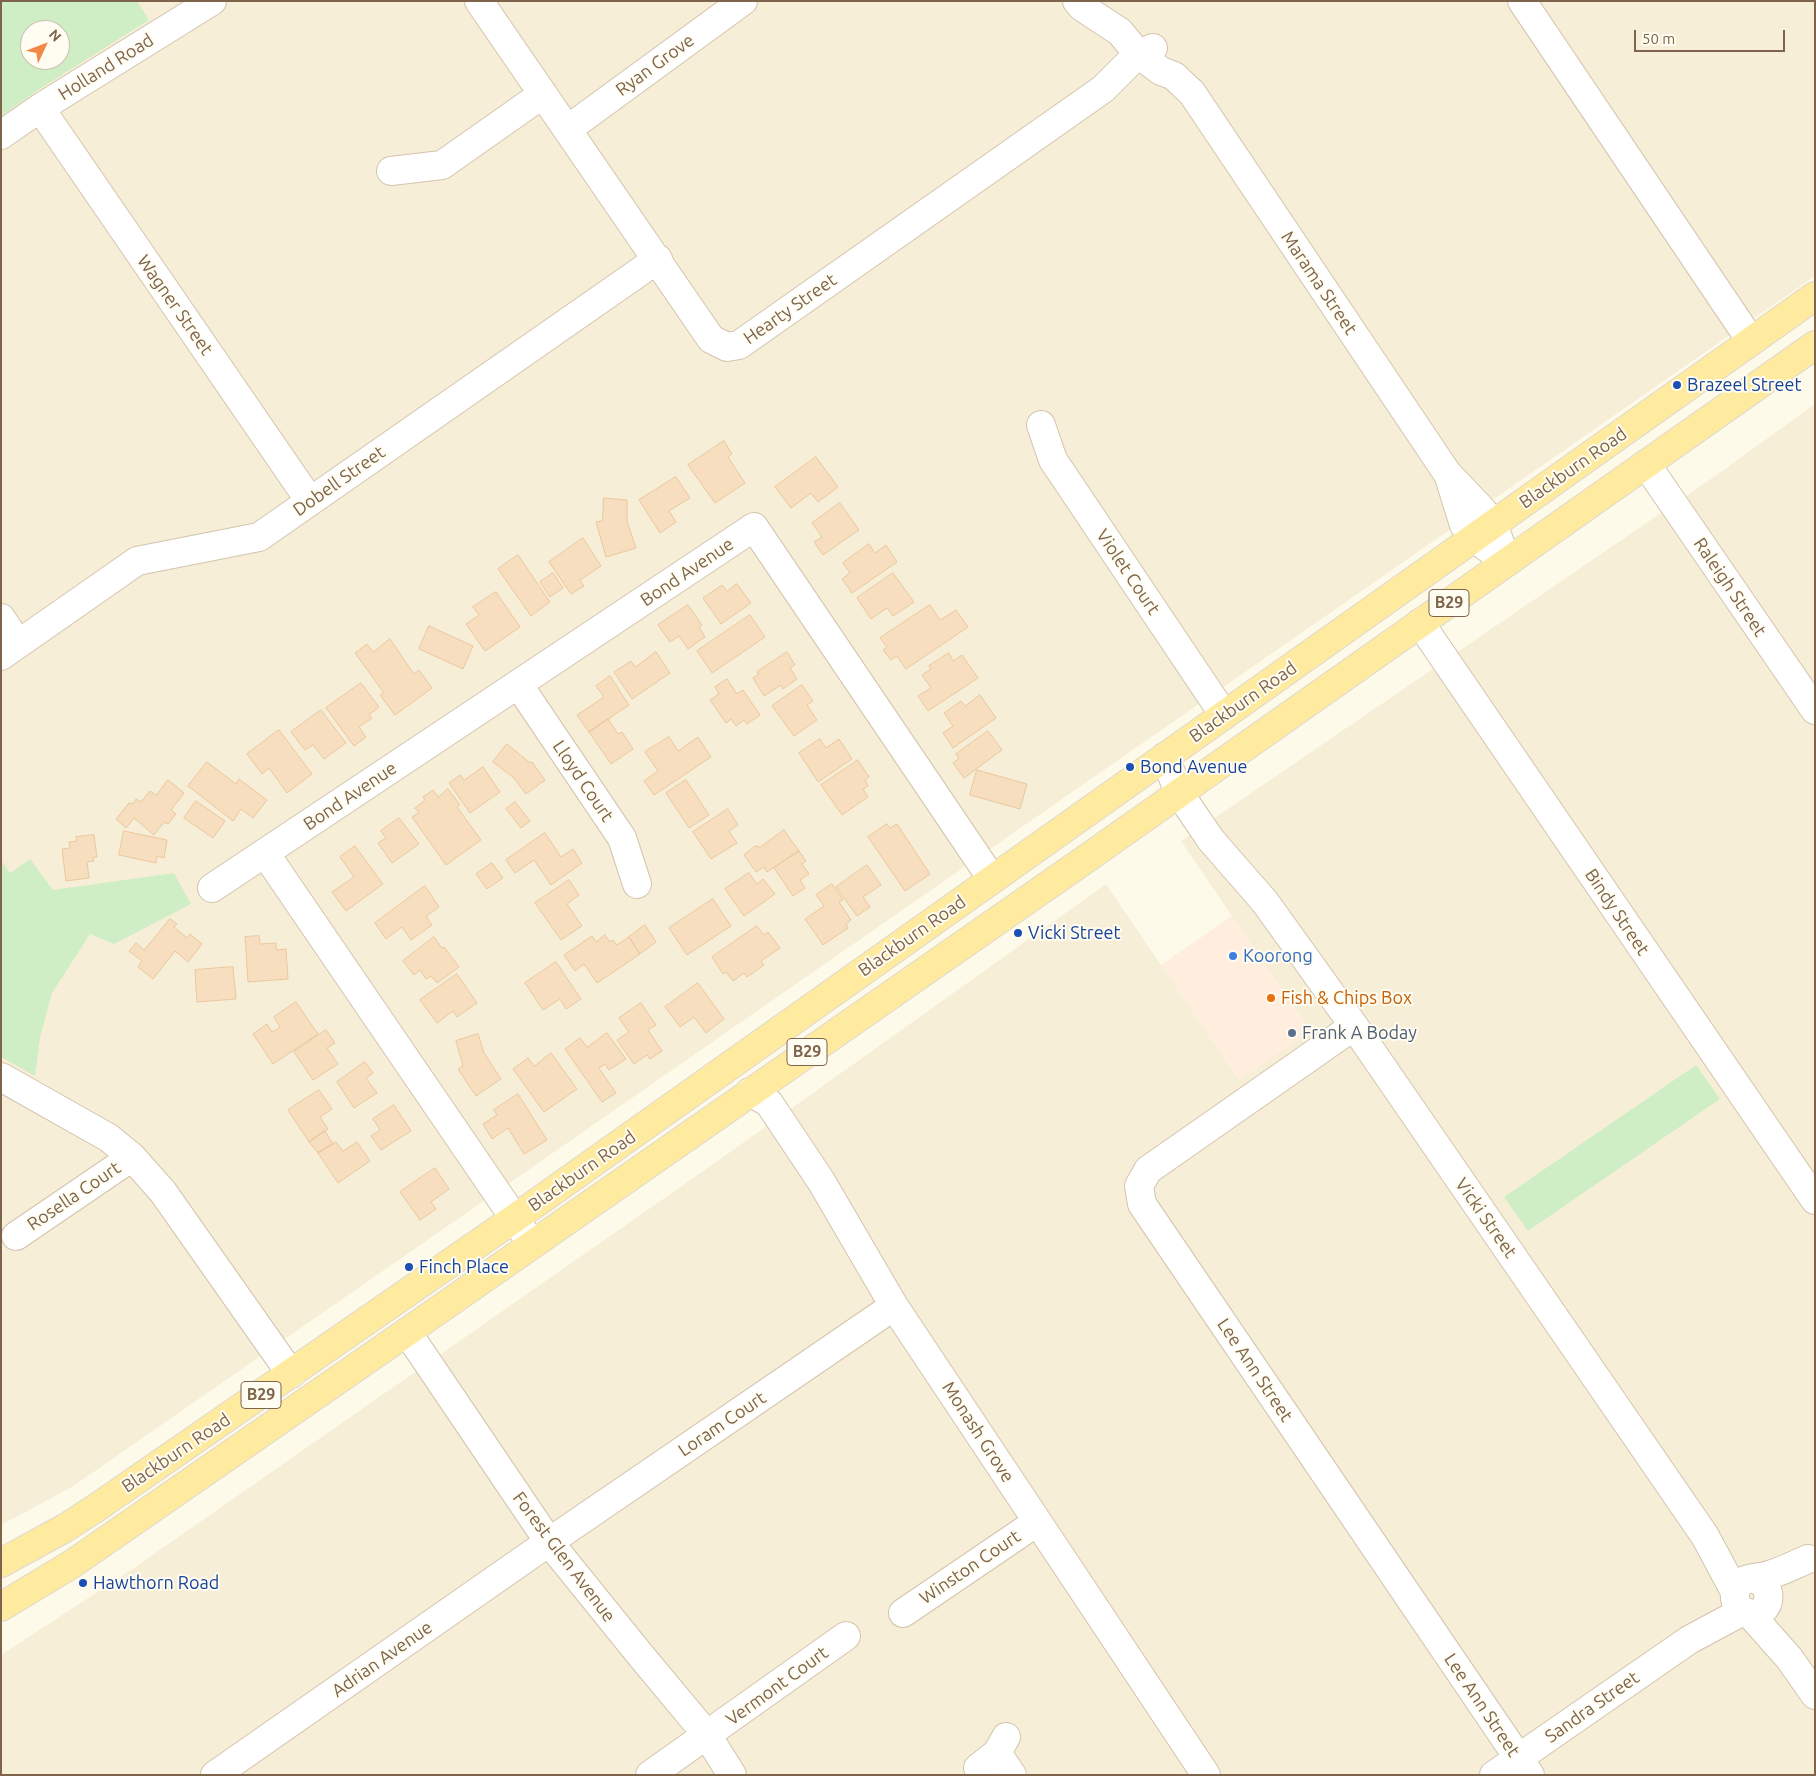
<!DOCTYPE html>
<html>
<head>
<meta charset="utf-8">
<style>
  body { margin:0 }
  #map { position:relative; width:1816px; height:1776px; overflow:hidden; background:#fefaea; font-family:Ubuntu,sans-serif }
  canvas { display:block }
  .frame { position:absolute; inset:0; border:2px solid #7d644a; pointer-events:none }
  .north { position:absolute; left:20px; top:20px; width:50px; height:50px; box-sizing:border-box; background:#fffcf2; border:1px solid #cbbfaf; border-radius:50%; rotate:47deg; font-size:14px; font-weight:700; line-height:20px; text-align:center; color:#7d644a }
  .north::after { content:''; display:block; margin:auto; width:18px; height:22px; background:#f28846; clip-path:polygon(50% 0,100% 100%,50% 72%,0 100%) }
  .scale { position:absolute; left:1634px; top:30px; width:151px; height:22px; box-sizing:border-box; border:2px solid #7d644a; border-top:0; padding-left:6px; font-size:15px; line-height:18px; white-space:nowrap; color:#7d644a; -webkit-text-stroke:4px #fffcf2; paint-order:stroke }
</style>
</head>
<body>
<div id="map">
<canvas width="1816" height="1776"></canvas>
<div class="frame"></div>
<div class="north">N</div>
<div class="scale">50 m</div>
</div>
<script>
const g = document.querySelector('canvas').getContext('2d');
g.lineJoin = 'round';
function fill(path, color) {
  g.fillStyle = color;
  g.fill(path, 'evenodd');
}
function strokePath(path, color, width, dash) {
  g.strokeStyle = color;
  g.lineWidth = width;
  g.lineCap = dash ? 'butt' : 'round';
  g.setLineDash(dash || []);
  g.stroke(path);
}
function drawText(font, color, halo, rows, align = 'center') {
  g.font = font + ' Ubuntu,sans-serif';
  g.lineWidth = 4;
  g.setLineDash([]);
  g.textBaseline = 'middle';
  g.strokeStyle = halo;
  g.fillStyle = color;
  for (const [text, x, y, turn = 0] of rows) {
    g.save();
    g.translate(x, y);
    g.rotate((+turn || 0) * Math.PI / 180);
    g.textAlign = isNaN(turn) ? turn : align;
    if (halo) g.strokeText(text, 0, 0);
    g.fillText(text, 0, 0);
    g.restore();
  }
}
const residential = new Path2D(`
  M 1,1 L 1815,1 L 1815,276 L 72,1487 L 1,1525 ZM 30,30 L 60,30 L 60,60 L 30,60 Z
  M 1815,404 L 1815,1775 L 1,1775 L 1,1655 L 131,1570 L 719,1160 L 1106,884 L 1239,1080 L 1310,1031 L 1181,841 L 1718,474 Z`);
const commercial = new Path2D(`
  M 1232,916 L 1310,1032 L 1239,1080 L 1161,965 Z`);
const green = new Path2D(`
  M 1,1 L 137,1 L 149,20 L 38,90 L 1,116 ZM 30,30 L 60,30 L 60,60 L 30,60 Z
  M 30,859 L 53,890 L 174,873 L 191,904 L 114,944 L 90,934 L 52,993 L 40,1038 L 35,1076 L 1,1057 L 1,860 L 10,873 Z
  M 1696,1065 L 1720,1099 L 1528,1231 L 1504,1197 Z`);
const building = new Path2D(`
  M 724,441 L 732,454 L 728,457 L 745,483 L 715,503 L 688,465 Z
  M 816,457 L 838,487 L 818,502 L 811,493 L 791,508 L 775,487 Z
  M 676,477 L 690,498 L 669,511 L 676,522 L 660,533 L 639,500 Z
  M 604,498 L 627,500 L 627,521 L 636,548 L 606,557 L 596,522 L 602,521 Z
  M 840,503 L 859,530 L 823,555 L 814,542 L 822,537 L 812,523 Z
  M 583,538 L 601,566 L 580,580 L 584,586 L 571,594 L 549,562 Z
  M 869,544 L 875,553 L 886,545 L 897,562 L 852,593 L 842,579 L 850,573 L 843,563 Z
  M 518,555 L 550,602 L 531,616 L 498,569 Z
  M 553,573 L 563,588 L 550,597 L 540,582 Z
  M 893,573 L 914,602 L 893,616 L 887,608 L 871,619 L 857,598 Z
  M 737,584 L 751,603 L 721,624 L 703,598 L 722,585 L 727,591 Z
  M 496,592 L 520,627 L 485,651 L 466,624 L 479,615 L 473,607 Z
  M 688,605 L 702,625 L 699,627 L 705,637 L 688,649 L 679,636 L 670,642 L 658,625 Z
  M 930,605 L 940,620 L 956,610 L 968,627 L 906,669 L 897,656 L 891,660 L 883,650 L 887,647 L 880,638 Z
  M 750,615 L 765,637 L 712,673 L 697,651 Z
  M 429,626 L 473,646 L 463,669 L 419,649 Z
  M 390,639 L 414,674 L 419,670 L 432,688 L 395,715 L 380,695 L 384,693 L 355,653 L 367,644 L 373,652 Z
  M 656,652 L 670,673 L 632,699 L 614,672 L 631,661 L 635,667 Z
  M 787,652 L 795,665 L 790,668 L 797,679 L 783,689 L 781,685 L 764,696 L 753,678 L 759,674 L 757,672 Z
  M 949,653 L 953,661 L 962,655 L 978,678 L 928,711 L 918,696 L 931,688 L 922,675 L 931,669 L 929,666 Z
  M 610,676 L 629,705 L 589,732 L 577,715 L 604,697 L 596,686 Z
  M 727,679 L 737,694 L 743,690 L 760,715 L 747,724 L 744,720 L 736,726 L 731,719 L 726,723 L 710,700 L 719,694 L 715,687 Z
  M 361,683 L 379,707 L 369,715 L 372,718 L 359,727 L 366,737 L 354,746 L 326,708 Z
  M 802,685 L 813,701 L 807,705 L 817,720 L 794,736 L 772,706 Z
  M 980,695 L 996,718 L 953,748 L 943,733 L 953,726 L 944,713 L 961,701 L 965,706 Z
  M 321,710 L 346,743 L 324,759 L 313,745 L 305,750 L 291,732 Z
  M 608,719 L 618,734 L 622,732 L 633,749 L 611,764 L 589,732 Z
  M 279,730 L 312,774 L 287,793 L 269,768 L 262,774 L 247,754 Z
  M 988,731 L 1002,750 L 964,778 L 953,763 L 959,758 L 956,754 Z
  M 669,737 L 678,751 L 698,737 L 711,757 L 654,795 L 644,781 L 658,771 L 645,752 Z
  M 820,739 L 826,748 L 839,739 L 852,759 L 818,782 L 799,753 Z
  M 507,744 L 530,763 L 532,762 L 545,780 L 526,794 L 514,778 L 493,762 Z
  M 858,760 L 869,777 L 865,780 L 868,786 L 863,789 L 868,797 L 842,815 L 821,785 Z
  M 207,762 L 236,784 L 239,779 L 267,800 L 253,818 L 241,809 L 233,821 L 188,786 Z
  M 483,767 L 500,792 L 470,813 L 449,783 L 460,775 L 464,780 Z
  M 977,770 L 1027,784 L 1020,809 L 970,795 Z
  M 168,780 L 184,793 L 171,810 L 176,814 L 168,824 L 164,822 L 154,835 L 134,818 L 126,828 L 116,819 L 129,803 L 133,804 L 136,799 L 141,802 L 150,791 L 156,795 Z
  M 686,780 L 709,815 L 689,828 L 666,793 Z
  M 448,789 L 460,805 L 457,807 L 481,840 L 446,865 L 412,817 L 419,813 L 415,808 L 425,800 L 423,797 L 433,790 L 438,797 Z
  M 196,801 L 225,821 L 213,838 L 184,818 Z
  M 515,802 L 530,821 L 521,828 L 506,809 Z
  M 728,809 L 738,825 L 729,831 L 737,843 L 711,859 L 693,832 Z
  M 399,818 L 419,844 L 392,863 L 378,843 L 386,838 L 381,831 Z
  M 887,824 L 890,828 L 897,824 L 930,874 L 905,891 L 868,837 Z
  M 784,830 L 799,851 L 767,872 L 764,867 L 756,872 L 744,855 L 755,846 L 760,847 Z
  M 124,831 L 167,840 L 164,858 L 157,856 L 156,863 L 119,855 Z
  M 545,833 L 561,857 L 573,849 L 582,863 L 551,885 L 534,860 L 515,873 L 506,860 Z
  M 94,835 L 97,857 L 93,857 L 94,861 L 87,862 L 89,878 L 66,881 L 62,849 L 70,848 L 69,842 L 77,841 L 76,837 Z
  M 355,846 L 383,884 L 346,911 L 332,892 L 354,877 L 340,857 Z
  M 799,851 L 806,861 L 802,864 L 809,874 L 800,880 L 805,888 L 793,896 L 774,868 Z
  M 492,863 L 503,878 L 487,889 L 476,874 Z
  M 867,865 L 881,885 L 863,897 L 870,907 L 857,916 L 836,887 Z
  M 749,873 L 757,884 L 763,879 L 775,894 L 744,916 L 725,889 Z
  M 569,880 L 579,895 L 567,904 L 582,926 L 561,940 L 535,903 Z
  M 832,884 L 843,900 L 839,902 L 851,920 L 846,924 L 848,928 L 823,945 L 805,919 L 824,906 L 816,895 Z
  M 425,886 L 439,907 L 426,916 L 432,925 L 411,940 L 402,927 L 386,939 L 375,923 Z
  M 713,899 L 731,926 L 687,955 L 669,928 Z
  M 170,919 L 177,924 L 174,927 L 187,938 L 190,934 L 202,944 L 188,962 L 175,951 L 153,979 L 138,967 L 142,961 L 129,951 L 136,943 L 144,950 Z
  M 645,925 L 656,942 L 640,954 L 629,937 Z
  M 757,926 L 764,935 L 768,932 L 780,948 L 761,961 L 764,965 L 747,977 L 744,973 L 733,981 L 726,972 L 723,974 L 712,957 Z
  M 605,935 L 610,942 L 613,940 L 617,945 L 629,937 L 640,954 L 597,983 L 584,964 L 575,971 L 564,955 L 592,936 L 596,942 Z
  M 259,936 L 260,944 L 276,943 L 276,950 L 286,949 L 288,979 L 248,982 L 245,937 Z
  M 434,937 L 442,948 L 444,947 L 459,967 L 437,983 L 431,976 L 426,979 L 420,970 L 414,975 L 403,961 Z
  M 556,962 L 581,999 L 566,1009 L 560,999 L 543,1010 L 525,983 Z
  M 233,967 L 236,999 L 197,1002 L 195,970 Z
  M 457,974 L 477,1003 L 457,1017 L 453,1011 L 437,1023 L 420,1000 Z
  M 698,983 L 724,1019 L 706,1033 L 694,1017 L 680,1027 L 665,1007 Z
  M 296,1002 L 318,1034 L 273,1064 L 253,1034 L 267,1024 L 272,1032 L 280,1027 L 274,1017 Z
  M 641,1003 L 656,1025 L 648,1030 L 662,1051 L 650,1059 L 647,1055 L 634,1064 L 617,1040 L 629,1032 L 619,1018 Z
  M 326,1030 L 335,1043 L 327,1048 L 338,1064 L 313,1080 L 294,1052 Z
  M 607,1033 L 626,1059 L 609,1070 L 605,1064 L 599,1068 L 616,1093 L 602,1102 L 565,1049 L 580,1038 L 587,1047 Z
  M 478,1034 L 484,1053 L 501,1079 L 476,1096 L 458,1069 L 463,1066 L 456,1041 Z
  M 551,1053 L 577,1089 L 544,1112 L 513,1069 L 528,1058 L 534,1066 Z
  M 365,1062 L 373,1073 L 366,1078 L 377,1093 L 354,1108 L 337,1082 Z
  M 319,1090 L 332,1109 L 320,1117 L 328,1129 L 309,1142 L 288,1110 Z
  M 518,1094 L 547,1140 L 524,1154 L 508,1128 L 492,1139 L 483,1124 L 497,1115 L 494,1110 Z
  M 394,1105 L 411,1131 L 381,1150 L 371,1136 L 380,1130 L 373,1119 Z
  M 325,1131 L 333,1144 L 318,1153 L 309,1142 Z
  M 336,1142 L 343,1151 L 357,1142 L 370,1161 L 338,1183 L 318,1153 Z
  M 435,1168 L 449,1189 L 431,1202 L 436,1209 L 420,1220 L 400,1192 Z`);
const minor = new Path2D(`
  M 479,1 L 711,339 L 727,347 L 739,345 L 1103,89 L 1138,54 L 1153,48
  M 1077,1 L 1082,7 L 1120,32 L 1138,54 L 1161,71 L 1174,76 L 1192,93 L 1447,473 L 1483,511 L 1493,524 L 1507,562
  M 1522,1 L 1751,341
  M 40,108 L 310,501
  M 568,129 L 743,1
  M 1,135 L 40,108 L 212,1
  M 391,171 L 442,165 L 543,94
  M 1041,425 L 1053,460 L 1224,715
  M 1646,464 L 1815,710
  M 1450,480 L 1464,525 L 1474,538 L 1493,552
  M 1,618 L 18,644
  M 1420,623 L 1815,1200
  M 1,656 L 137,561 L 259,537 L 658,259
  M 518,684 L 622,838 L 637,884
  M 1165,757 L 1179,793 L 1196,818 L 1211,840 L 1265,902 L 1354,1026 L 1705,1536 L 1735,1592
  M 265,853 L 532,1244
  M 212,888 L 754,527 L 992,879
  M 1354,1026 L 1148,1170 L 1139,1186 L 1142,1204 L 1530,1775
  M 1,1077 L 109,1138 L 132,1157 L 163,1192 L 291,1374
  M 750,1092 L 769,1103 L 821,1181 L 894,1306 L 1206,1775
  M 16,1236 L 132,1157
  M 407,1332 L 549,1542 L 642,1657 L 707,1735 L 732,1775
  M 1755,1579 C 1776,1586 1771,1617 1749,1613 C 1733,1611 1730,1589 1743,1581 C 1750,1577 1761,1578 1769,1575 C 1783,1571 1796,1564 1808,1559
  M 903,1613 L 1037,1522
  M 1749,1613 L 1789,1658 L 1815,1695
  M 997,1753 L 1012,1775
  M 978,1768 L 997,1753 L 1006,1737
  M 215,1775 L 549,1542 L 894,1306
  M 650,1775 L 846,1636
  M 1494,1775 L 1689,1640 L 1743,1611`);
const major = new Path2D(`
  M 1,1563 L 65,1528 L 96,1508 L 515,1218 L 1815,296
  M 1,1607 L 72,1564 L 407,1332 L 1083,861 L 1815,345`);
const markers = [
  [1677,385,5,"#1a4fb4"],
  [1130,767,5,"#1a4fb4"],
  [1018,933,5,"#1a4fb4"],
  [1233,956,5,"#3f7fe0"],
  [1271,998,5,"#e8710a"],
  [1292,1033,5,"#5c6f8a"],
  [409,1267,5,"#1a4fb4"],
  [83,1583,5,"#1a4fb4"]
];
const shields = [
  [1449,603,40],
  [807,1052,40],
  [261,1395,40]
];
const shieldNames = [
  ["B29",1449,603],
  ["B29",807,1052],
  ["B29",261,1395]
];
const streetNames = [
  ["Ryan Grove",655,65,-36],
  ["Holland Road",106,67,-32],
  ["Marama Street",1319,283,56],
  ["Wagner Street",175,305,55],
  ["Hearty Street",790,309,-35],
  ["Blackburn Road",1573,468,-35],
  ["Dobell Street",339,481,-35],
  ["Bond Avenue",687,572,-34],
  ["Violet Court",1128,572,56],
  ["Raleigh Street",1730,587,56],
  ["Blackburn Road",1243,702,-35],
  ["Lloyd Court",583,781,56],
  ["Bond Avenue",350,796,-34],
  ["Bindy Street",1617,912,56],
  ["Blackburn Road",912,936,-35],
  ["Blackburn Road",582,1171,-35],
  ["Rosella Court",74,1196,-34],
  ["Vicki Street",1486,1218,55],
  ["Lee Ann Street",1255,1370,56],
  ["Loram Court",722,1424,-34],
  ["Monash Grove",978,1432,57],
  ["Blackburn Road",176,1453,-34],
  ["Forest Glen Avenue",564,1557,53],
  ["Winston Court",970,1567,-34],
  ["Adrian Avenue",382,1659,-35],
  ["Vermont Court",777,1686,-36],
  ["Lee Ann Street",1482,1705,56],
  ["Sandra Street",1592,1707,-35]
];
const transitNames = [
  ["Brazeel Street",1687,385],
  ["Bond Avenue",1140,767],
  ["Vicki Street",1028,933],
  ["Finch Place",419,1267],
  ["Hawthorn Road",93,1583]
];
const shopNames = [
  ["Koorong",1243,956]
];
const foodNames = [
  ["Fish & Chips Box",1281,998]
];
const serviceNames = [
  ["Frank A Boday",1302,1033]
];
fill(residential, '#f7eed7');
fill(commercial, '#ffeddd');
fill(green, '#d0eec6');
fill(building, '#f6debf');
strokePath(building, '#ebc89e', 1);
strokePath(minor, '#d3c4ad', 30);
strokePath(major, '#ddd7d0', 30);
strokePath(minor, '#fff', 28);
strokePath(major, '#ffeba0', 28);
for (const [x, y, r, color] of markers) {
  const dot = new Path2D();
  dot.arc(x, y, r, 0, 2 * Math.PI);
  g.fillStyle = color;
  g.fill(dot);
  strokePath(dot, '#fffcf2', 2);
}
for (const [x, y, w] of shields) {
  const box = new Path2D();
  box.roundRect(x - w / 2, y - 13.5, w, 27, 4);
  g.fillStyle = '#fffcf2';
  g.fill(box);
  strokePath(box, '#7d644a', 1);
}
drawText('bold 16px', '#7d644a', null, shieldNames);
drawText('18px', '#7d644a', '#fffcf2', streetNames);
drawText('18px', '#164399', '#fffcf2', transitNames, 'left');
drawText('18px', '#366cbe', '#fffcf2', shopNames, 'left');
drawText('18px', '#c56008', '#fffcf2', foodNames, 'left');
drawText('18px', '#4e5e75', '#fffcf2', serviceNames, 'left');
</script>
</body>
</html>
